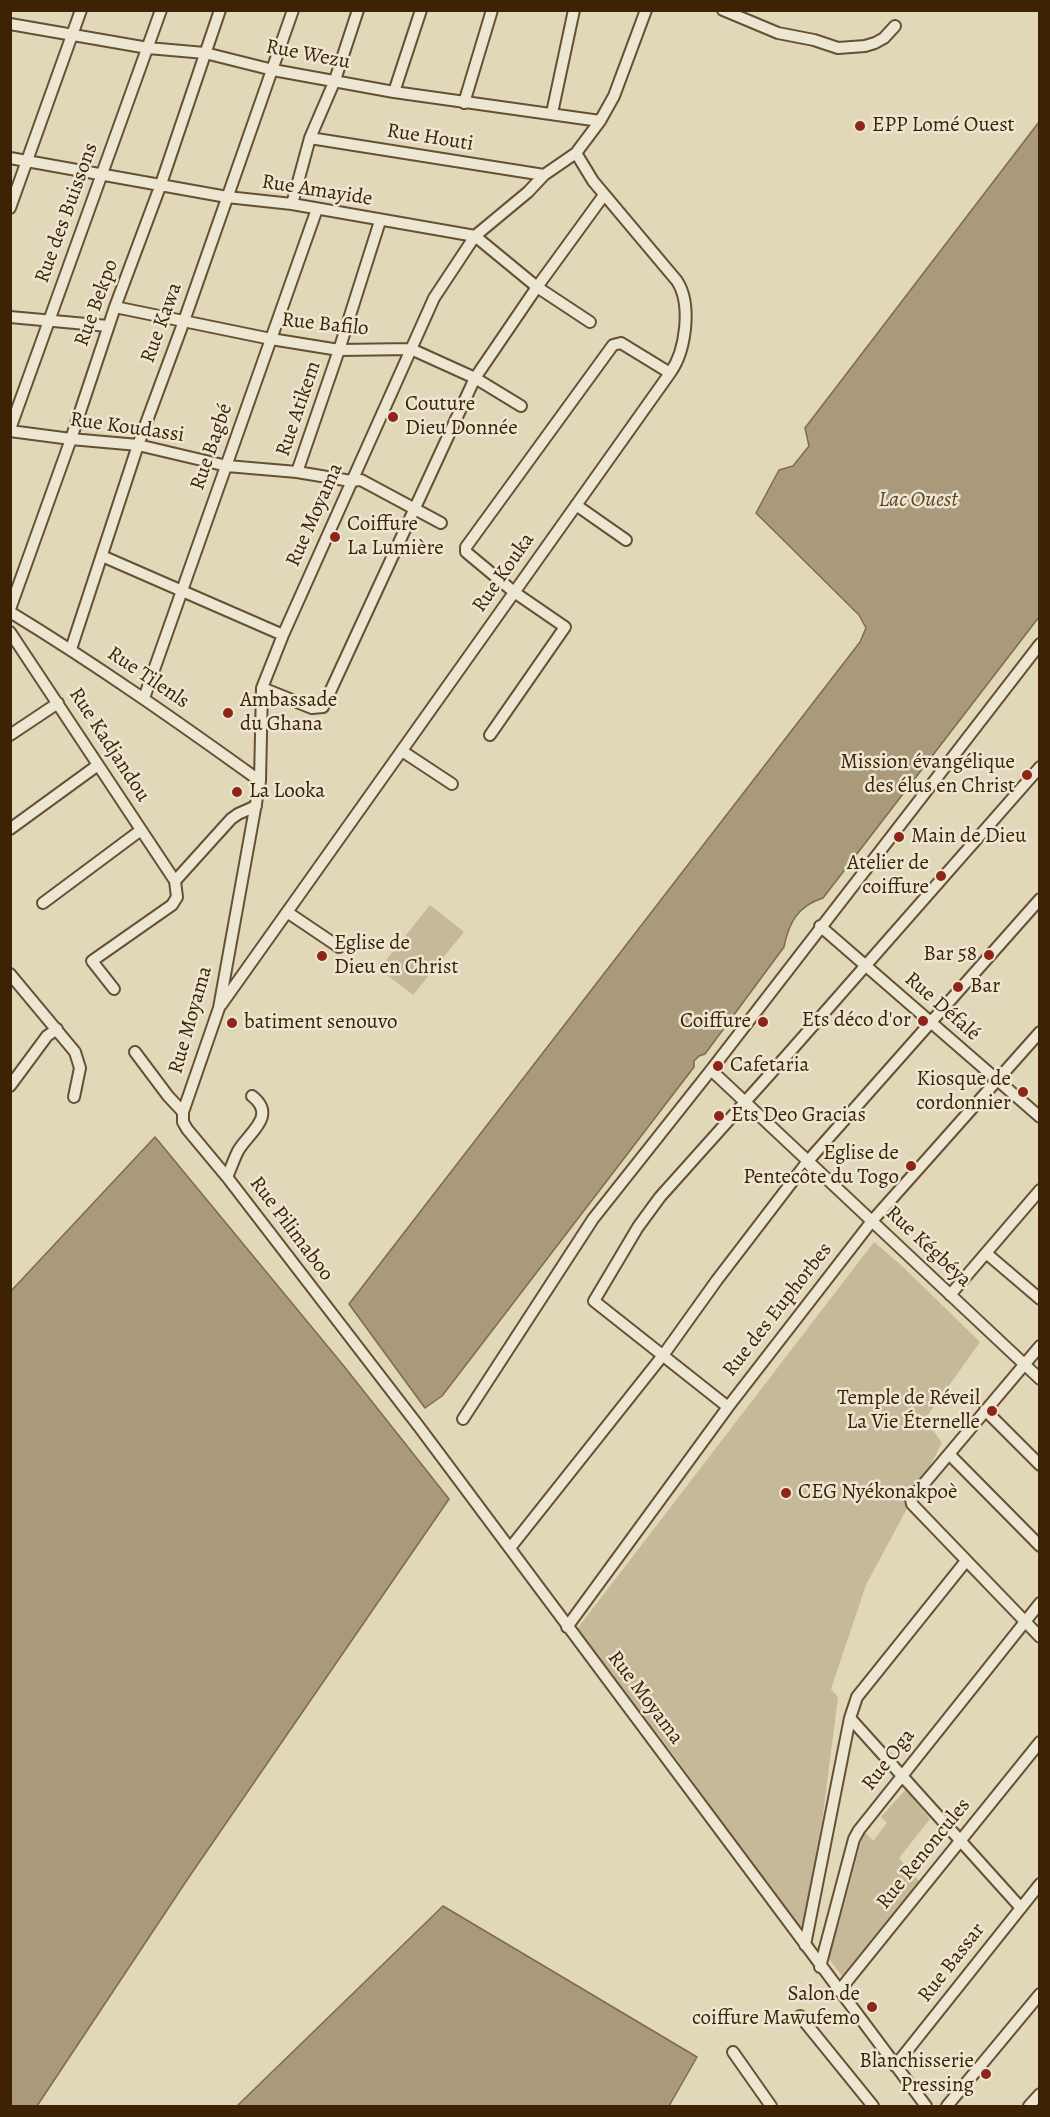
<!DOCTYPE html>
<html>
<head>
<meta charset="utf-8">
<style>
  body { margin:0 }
  #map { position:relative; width:1050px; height:2117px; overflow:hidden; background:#e1d8b9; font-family:Alegreya,serif }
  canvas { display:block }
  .frame { position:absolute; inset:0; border:12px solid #3e2204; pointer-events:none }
</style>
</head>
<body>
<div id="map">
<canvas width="1050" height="2117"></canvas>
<div class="frame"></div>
</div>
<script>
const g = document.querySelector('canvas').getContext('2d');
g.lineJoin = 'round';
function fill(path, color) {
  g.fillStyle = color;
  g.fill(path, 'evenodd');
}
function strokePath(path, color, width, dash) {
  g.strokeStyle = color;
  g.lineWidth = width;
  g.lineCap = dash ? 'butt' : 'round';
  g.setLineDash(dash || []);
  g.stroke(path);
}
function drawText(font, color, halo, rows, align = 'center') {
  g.font = font + ' Alegreya,serif';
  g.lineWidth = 5;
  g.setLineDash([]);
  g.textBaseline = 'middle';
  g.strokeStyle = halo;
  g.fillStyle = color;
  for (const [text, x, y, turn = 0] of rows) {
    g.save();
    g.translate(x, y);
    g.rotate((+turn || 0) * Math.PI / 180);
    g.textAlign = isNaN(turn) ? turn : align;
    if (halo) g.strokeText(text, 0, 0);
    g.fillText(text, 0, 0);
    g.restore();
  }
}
const green = new Path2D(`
  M 430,905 L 464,932 L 413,995 L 379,969 Z
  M 874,1242 L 901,1265 L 980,1342 L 925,1419 L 942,1443 L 866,1585 L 831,1689 L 838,1697 L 822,1822 L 803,1926 L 798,1926 L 785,1909 L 679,1762 L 577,1629 Z
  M 906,1789 L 930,1819 L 899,1858 L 919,1881 L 842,1976 L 829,1959 L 864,1831 L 873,1841 L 887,1823 L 881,1817 Z`);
const water = new Path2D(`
  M 1039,122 L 1039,617 L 823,898 C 798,906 789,922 784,947 L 705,1054 L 699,1056 L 694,1061 L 694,1067 L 442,1396 L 425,1408 L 349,1304 L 860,642 L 866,628 L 859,615 L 756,513 L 779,470 L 793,466 L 809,446 L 805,428 Z
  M 155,1137 L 343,1365 L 449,1499 L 189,1877 L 37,2106 L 11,2106 L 11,1291 Z
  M 443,1906 L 697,2057 L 669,2106 L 237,2106 Z`);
const minor = new Path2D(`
  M 723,10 L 778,33 L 814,40 L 838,48 L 865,46 L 875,43 L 884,38 L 895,26
  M 10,24 L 148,48 L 205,53 L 273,70 L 394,92 L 600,121
  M 394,92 L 421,10
  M 464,103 L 492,10
  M 552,113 L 574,10
  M 310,138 L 544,175
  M 10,158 L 227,197 L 292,204 L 475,236 L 537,287 L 590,322
  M 292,204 L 310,138 L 335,80 L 358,10
  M 10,208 L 81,10
  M 115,307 L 271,339 L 339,350 L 411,349 L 475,378 L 521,406
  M 10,317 L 108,326
  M 10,429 L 161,10
  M 10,431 L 71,439 L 138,445 L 227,466 L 297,472 L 351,481 L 361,480 L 441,523
  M 297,472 L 339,350 L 380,221
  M 576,505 L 626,540
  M 102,556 L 283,635
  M 10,609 L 71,439 L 115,307 L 161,184 L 220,10
  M 10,612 C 97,665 178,722 260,781
  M 10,632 L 175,881 L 177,897 L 172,905 L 92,961 L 114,989
  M 71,649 L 138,445 L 184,321 L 293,10
  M 262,688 L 312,708 L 323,707 L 475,378 L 537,287 L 604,195
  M 144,698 L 317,209
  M 10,735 L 58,703
  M 490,735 L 565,627 L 514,592 L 466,552 L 466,547 L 613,345 L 621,343 L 670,373
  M 402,751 L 452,784
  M 10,829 L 98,765
  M 175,881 L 231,819 L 238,814 L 256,806
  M 43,903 L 141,830
  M 287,912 L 339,947
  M 820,926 L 1040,1117
  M 10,974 L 75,1052 L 80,1068 L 74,1097
  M 221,1005 L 670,373 C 686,351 692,304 677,281 L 593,181 L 576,153
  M 135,1052 L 168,1096 L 183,1112 L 183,1122 L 187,1129 L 227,1177 L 420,1428 L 926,2106
  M 711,1070 L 1040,1379
  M 10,1086 L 47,1036 L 57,1029
  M 183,1112 L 219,1008 L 260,781 L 262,688 L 283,635 L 434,298 L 475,236 L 528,192 L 544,175 L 576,153 L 600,121 L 614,96 L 646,10
  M 227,1177 C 231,1168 234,1159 238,1151 C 248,1133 278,1116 252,1096
  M 986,1253 L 1040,1299
  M 950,1295 L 1040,1190
  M 1040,1346 L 911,1499 L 912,1504 L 1040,1637
  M 728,1407 L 594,1301 L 638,1227 L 660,1197 L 788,1054 L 1040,767
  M 985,1410 L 1040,1465
  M 463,1419 L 593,1219 L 711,1070 L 1040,644
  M 949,1454 L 1040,1546
  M 510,1548 L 664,1354 L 717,1280 L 808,1161 L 1040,899
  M 567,1627 L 728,1407 L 872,1221 L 1040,1032
  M 850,1718 L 1021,1908
  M 805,1945 L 850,1718 L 857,1697 L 966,1561
  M 820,1967 L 854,1839 L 859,1830 L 1040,1603
  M 839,1991 L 1040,1742
  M 800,2016 L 873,2106
  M 733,2052 L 771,2106
  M 895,2066 L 1040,1884
  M 947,2106 L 1040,1994
  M 1029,2106 L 1040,2094`);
const markers = [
  [860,126,6,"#8f2418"],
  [393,417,6,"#8f2418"],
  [335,537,6,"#8f2418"],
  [228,713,6,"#8f2418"],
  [1027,775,6,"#8f2418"],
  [237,792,6,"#8f2418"],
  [899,837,6,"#8f2418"],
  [941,876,6,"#8f2418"],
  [989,955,6,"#8f2418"],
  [322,956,6,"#8f2418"],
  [958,987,6,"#8f2418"],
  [923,1021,6,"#8f2418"],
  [763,1022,6,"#8f2418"],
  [232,1023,6,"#8f2418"],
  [718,1066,6,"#8f2418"],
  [1023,1092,6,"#8f2418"],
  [719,1116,6,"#8f2418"],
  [911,1166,6,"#8f2418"],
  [992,1411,6,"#8f2418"],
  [786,1493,6,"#8f2418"],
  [872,2007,6,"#8f2418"],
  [986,2074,6,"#8f2418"]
];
const streetNames = [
  ["Rue Wezu",308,55,11],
  ["Rue Houti",430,138,9],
  ["Rue Amayide",317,191,9],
  ["Rue des Buissons",67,213,-70],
  ["Rue Bekpo",97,303,-70],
  ["Rue Kawa",162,323,-70],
  ["Rue Bafilo",325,325,6],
  ["Rue Atikem",299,409,-71],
  ["Rue Koudassi",127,428,8],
  ["Rue Bagbé",212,447,-71],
  ["Rue Moyama",315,515,-66],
  ["Rue Kouka",504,573,-55],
  ["Rue Tilenls",148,678,34],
  ["Rue Kadjandou",109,745,57],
  ["Rue Défalé",942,1007,41],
  ["Rue Moyama",191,1020,-74],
  ["Rue Pilimaboo",291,1229,53],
  ["Rue Kégbéya",928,1247,43],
  ["Rue des Euphorbes",778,1310,-52],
  ["Rue Moyama",645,1698,53],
  ["Rue Oga",889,1760,-52],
  ["Rue Renoncules",924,1854,-51],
  ["Rue Bassar",952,1963,-52]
];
const poiNames = [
  ["EPP Lomé Ouest",872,126],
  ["Couture",405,405],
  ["Dieu Donnée",405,429],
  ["Coiffure",347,525],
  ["La Lumière",347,549],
  ["Ambassade",240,701],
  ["du Ghana",240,725],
  ["Mission évangélique",1015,763,"right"],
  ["des élus en Christ",1015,787,"right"],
  ["La Looka",249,792],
  ["Main de Dieu",911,837],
  ["Atelier de",929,864,"right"],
  ["coiffure",929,888,"right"],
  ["Eglise de",334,944],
  ["Dieu en Christ",334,968],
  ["Bar 58",977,955,"right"],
  ["Bar",970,987],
  ["Ets déco d'or",911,1021,"right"],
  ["Coiffure",751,1022,"right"],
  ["batiment senouvo",244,1023],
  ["Cafetaria",730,1066],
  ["Kiosque de",1011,1080,"right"],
  ["cordonnier",1011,1104,"right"],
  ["Ets Deo Gracias",731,1116],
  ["Eglise de",899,1154,"right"],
  ["Pentecôte du Togo",899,1178,"right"],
  ["Temple de Réveil",980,1399,"right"],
  ["La Vie Éternelle",980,1423,"right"],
  ["CEG Nyékonakpoè",798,1493],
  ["Salon de",860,1995,"right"],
  ["coiffure Mawufemo",860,2019,"right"],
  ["Blanchisserie",974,2062,"right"],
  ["Pressing",974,2086,"right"]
];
const waterNames = [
  ["Lac Ouest",918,501]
];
fill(green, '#c5b99a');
fill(water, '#aa9a7b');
strokePath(water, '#7f6a4b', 1.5);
strokePath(minor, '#675031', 14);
strokePath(minor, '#ece6d2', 10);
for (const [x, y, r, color] of markers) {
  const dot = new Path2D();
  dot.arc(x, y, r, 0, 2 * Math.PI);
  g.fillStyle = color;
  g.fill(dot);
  strokePath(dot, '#ece6d2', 2);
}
drawText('21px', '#3e2204', '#ece6d2', streetNames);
drawText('21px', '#3e2204', '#ece6d2', poiNames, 'left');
drawText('italic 22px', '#5e4628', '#ece6d2', waterNames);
</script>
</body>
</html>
